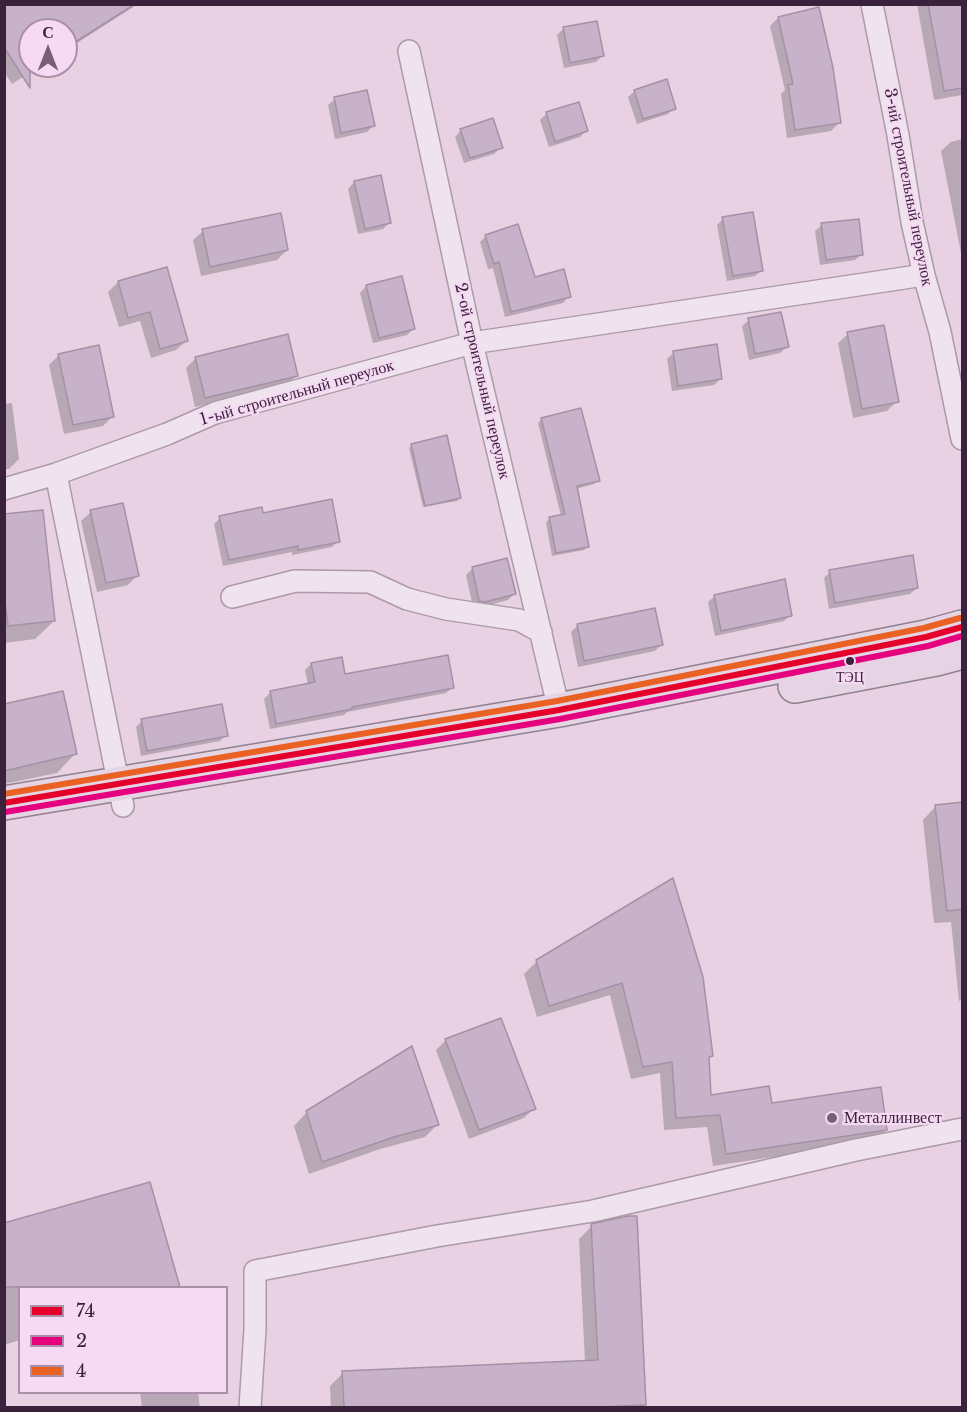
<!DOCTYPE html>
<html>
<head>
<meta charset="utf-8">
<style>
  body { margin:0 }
  #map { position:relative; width:967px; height:1412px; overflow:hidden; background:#e7d1e3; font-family:"Libre Baskerville",serif }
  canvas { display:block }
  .frame { position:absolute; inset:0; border:6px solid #3a213c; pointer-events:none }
  .legend { position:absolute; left:18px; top:1286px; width:210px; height:108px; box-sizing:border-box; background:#f6d9f2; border:2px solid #ab8fa9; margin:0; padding:8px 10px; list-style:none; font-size:18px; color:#3a213c }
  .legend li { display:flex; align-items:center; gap:12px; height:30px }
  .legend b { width:30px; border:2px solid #ab8fa9 }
  .north { position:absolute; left:18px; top:18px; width:60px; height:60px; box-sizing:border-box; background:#f6d9f2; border:2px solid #ab8fa9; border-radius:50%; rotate:0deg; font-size:16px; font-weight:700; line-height:24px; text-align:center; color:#3a213c }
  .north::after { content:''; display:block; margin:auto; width:21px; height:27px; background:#775f76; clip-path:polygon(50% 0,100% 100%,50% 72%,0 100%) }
</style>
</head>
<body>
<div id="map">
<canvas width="967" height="1412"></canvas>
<div class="frame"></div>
<ul class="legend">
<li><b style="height:8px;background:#e4002b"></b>74</li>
<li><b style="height:8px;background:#e5007d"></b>2</li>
<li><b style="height:8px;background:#e96223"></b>4</li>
</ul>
<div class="north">С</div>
</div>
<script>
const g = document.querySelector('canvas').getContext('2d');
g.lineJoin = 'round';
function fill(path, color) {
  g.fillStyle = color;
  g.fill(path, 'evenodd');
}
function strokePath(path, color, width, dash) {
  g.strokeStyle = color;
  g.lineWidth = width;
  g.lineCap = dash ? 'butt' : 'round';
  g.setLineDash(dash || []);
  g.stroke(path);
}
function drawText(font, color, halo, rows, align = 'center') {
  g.font = font + ' "Libre Baskerville",serif';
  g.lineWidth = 4.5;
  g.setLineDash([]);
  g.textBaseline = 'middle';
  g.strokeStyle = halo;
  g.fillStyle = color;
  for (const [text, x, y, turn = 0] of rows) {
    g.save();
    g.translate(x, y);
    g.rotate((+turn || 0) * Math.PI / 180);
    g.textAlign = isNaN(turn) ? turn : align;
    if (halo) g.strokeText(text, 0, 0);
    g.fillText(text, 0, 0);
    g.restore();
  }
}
const shadow = new Path2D(`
  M 4,4 L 138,4 L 66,50 L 66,30 L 30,30 L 30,66 L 40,66 L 12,84 L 4,72 Z
  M 917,4 L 962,4 L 962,95 L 934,100 Z
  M 778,18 L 839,123 L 831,131 L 787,138 L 781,94 L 785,90 L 770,26 Z
  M 564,28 L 602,56 L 596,62 L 564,68 L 557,35 Z
  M 635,91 L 674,108 L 668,114 L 637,124 L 628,97 Z
  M 335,99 L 373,126 L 367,132 L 335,139 L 328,105 Z
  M 578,104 L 586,131 L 580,137 L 549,147 L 540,120 L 546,114 Z
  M 461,130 L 501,147 L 494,154 L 464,163 L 455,137 Z
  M 962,139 L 962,258 L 941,151 L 951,142 Z
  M 354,182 L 390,222 L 383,229 L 358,234 L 348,189 Z
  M 723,219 L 762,270 L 755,276 L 727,281 L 717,225 Z
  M 822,225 L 862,254 L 855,260 L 820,265 L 815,231 Z
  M 203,231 L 287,250 L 277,260 L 201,276 L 193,240 Z
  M 486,236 L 534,278 L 569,296 L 563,303 L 505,317 L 493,268 L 488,269 L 480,242 Z
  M 166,268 L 186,341 L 176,350 L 151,358 L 140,321 L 119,327 L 108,292 L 118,282 Z
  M 366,286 L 414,328 L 407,335 L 373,343 L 360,293 Z
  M 749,320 L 787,347 L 780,353 L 749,360 L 742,326 Z
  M 848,334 L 897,401 L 887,411 L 853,418 L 838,343 Z
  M 674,352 L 721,378 L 714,385 L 672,391 L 667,359 Z
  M 59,355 L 113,416 L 103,426 L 64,434 L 49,365 Z
  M 196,358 L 297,375 L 287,385 L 195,407 L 186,368 Z
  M 12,403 L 19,459 L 9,469 L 4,469 L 4,404 Z
  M 542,419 L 598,480 L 594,484 L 576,489 L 588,546 L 584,550 L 552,556 L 546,523 L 549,519 L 561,516 L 538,423 Z
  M 412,445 L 460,498 L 457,501 L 423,507 L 409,448 Z
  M 91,512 L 137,576 L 128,585 L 97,592 L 81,521 Z
  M 262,514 L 338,541 L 332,547 L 292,555 L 292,552 L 223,566 L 214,524 L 220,518 Z
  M 4,516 L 54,621 L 35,639 L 4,643 Z
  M 473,568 L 514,594 L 508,600 L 478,608 L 473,607 L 466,575 Z
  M 830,572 L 917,588 L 910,594 L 829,609 L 824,578 Z
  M 715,596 L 791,615 L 784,621 L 715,636 L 708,602 Z
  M 654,610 L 661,645 L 655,651 L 578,667 L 571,632 L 577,626 Z
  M 311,664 L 344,676 L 453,687 L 446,693 L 347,712 L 344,715 L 270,729 L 264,699 L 271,692 L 308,685 L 305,670 Z
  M 4,706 L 75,754 L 57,773 L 4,784 Z
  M 142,721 L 226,735 L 220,741 L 141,756 L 136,727 Z
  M 962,804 L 962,1000 L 959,1001 L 951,922 L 934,923 L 923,820 L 936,806 Z
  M 672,881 L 711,1056 L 707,1059 L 710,1097 L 770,1105 L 886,1130 L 873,1142 L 713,1166 L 707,1127 L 664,1130 L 660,1073 L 631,1079 L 610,995 L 537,1017 L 524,974 L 537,961 Z
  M 446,1040 L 534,1108 L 524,1118 L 469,1139 L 436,1050 Z
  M 307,1112 L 438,1124 L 425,1137 L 380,1149 L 309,1174 L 294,1126 Z
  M 4,1224 L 178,1286 L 177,1288 L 20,1288 L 20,1340 L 4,1345 Z
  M 592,1226 L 644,1405 L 641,1408 L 331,1408 L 330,1386 L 343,1373 L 585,1362 L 579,1239 Z
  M 140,1392 L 198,1392 L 200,1408 L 142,1408 Z`);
const building = new Path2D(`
  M 4,4 L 135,4 L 66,48 L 66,30 L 30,30 L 30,88 L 4,47 Z
  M 928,4 L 963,4 L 963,88 L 944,91 Z
  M 819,7 L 833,68 L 841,123 L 795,130 L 788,85 L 793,84 L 778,17 Z
  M 597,21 L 604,56 L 570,63 L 563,27 Z
  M 667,79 L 676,109 L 643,119 L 634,90 Z
  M 367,90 L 375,126 L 341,133 L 334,97 Z
  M 579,102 L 588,131 L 555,142 L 546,112 Z
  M 493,118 L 503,148 L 470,158 L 460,129 Z
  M 381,175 L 391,223 L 365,229 L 354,181 Z
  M 753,212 L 763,271 L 733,276 L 722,217 Z
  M 281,213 L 288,250 L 210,267 L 202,229 Z
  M 859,219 L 863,255 L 826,260 L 821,223 Z
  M 518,224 L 535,277 L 564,269 L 571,297 L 511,312 L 499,262 L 494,264 L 485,235 Z
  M 167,267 L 188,341 L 160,349 L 150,312 L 128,318 L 118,281 Z
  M 402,276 L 415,329 L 379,338 L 366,285 Z
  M 781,312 L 789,347 L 755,354 L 748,318 Z
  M 884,325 L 899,402 L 862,409 L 847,332 Z
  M 288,334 L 298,376 L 205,398 L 195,357 Z
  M 717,344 L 722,379 L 678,386 L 673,351 Z
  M 99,345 L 114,417 L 73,425 L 58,354 Z
  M 581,408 L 600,481 L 577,486 L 589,547 L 556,553 L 549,517 L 565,514 L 541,418 Z
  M 447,435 L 461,498 L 425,506 L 411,444 Z
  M 332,499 L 340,542 L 298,550 L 298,546 L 229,560 L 219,516 L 262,507 L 263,513 Z
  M 123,503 L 139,576 L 106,583 L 90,510 Z
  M 43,510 L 55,621 L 8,626 L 4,593 L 4,514 Z
  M 913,555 L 918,588 L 835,603 L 829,570 Z
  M 507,558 L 516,594 L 485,602 L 479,601 L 472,567 Z
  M 785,579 L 792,616 L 721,631 L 714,595 Z
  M 655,608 L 663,645 L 584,661 L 577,624 Z
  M 448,655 L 454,688 L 352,707 L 352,709 L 276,724 L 270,691 L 315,682 L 311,663 L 342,657 L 345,674 Z
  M 63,691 L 77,754 L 4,771 L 4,704 Z
  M 222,704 L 228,736 L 147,751 L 141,719 Z
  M 963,802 L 963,909 L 947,911 L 935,805 Z
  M 673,878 L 703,977 L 713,1056 L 709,1057 L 711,1095 L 769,1086 L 772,1103 L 881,1087 L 887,1130 L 726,1154 L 720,1115 L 676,1118 L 672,1062 L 643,1067 L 622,983 L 549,1006 L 536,960 Z
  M 501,1018 L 536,1109 L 479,1130 L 445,1039 Z
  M 412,1046 L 439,1125 L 394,1137 L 322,1162 L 306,1111 Z
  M 150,1182 L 180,1287 L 4,1287 L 4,1223 Z
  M 628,1216 L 637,1216 L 646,1405 L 597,1407 L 344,1407 L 342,1371 L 598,1360 L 591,1224 Z`);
const minor = new Path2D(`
  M 872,4 L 898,135 L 912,222 L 924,275 L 940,332 L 962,439
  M 409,51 L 472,343 L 559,710
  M 56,474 L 123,806
  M 4,489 L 56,474 L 167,434 L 215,413 L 472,343 L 924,275
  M 232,597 L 295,581 L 370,582 L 407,599 L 446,609 L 519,620 L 541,632
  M 250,1408 L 255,1329 L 255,1271 L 437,1236 L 593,1211 L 856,1150 L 962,1129`);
const primary = new Path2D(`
  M 795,686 L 936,659 L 962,652
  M 4,803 L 559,710 L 926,637 L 962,627`);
const bus1 = new Path2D(`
  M 4,803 L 559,710 L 926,637 L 962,627`);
const bus2 = new Path2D(`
  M 5,812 L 560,719 L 928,646 L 962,636`);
const bus3 = new Path2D(`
  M 4,794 L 557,701 L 924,628 L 960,618`);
const markers = [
  [850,661,5,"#3a213c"],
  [832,1118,6,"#775f76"]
];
const busNames = [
  ["ТЭЦ",850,678]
];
const streetNames = [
  ["3-ий строительный переулок",908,187,79],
  ["2-ой строительный переулок",482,381,77],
  ["1-ый строительный переулок",297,393,-16]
];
const poiNames = [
  ["Металлинвест",844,1118]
];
fill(shadow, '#0003');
fill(building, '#c8b2c9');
strokePath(building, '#a590a6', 1.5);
strokePath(minor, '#ac99aa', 24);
strokePath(primary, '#918090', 36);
strokePath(minor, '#efe3ed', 21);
strokePath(primary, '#e5d4e3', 33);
strokePath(bus1, '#e4002b', 6);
strokePath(bus2, '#e5007d', 6);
strokePath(bus3, '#e96223', 6);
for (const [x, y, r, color] of markers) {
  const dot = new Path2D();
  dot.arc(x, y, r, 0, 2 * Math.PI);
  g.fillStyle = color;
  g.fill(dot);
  strokePath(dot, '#f6d9f2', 2);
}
drawText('14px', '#3a213c', '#f6d9f2', busNames);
drawText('16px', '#3a213c', '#f6d9f2', streetNames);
drawText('16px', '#3a213c', '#f6d9f2', poiNames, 'left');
</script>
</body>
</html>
